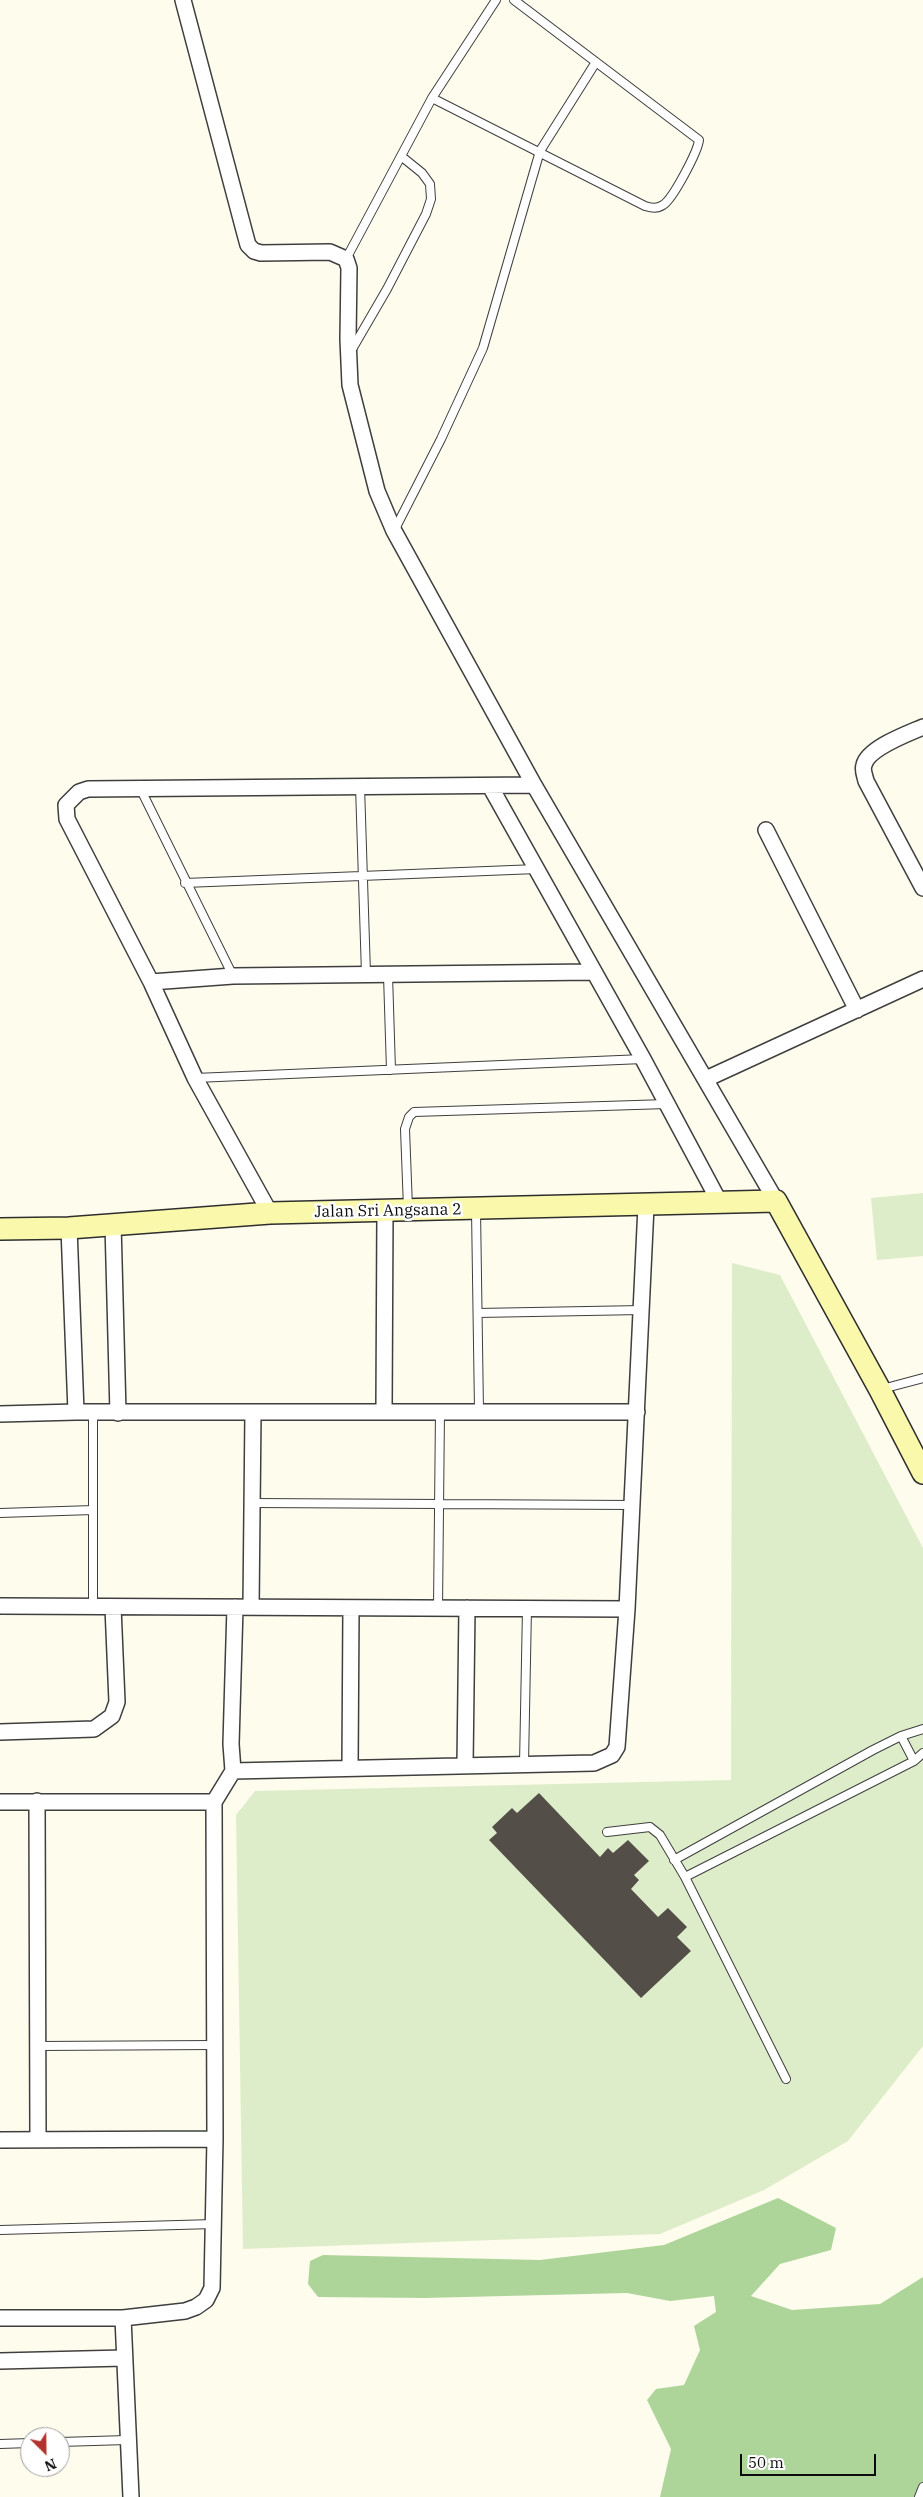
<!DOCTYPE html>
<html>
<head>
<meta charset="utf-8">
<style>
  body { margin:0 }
  #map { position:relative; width:923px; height:2497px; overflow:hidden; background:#fefcec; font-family:"IBM Plex Serif",serif }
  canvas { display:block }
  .north { position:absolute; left:20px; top:2427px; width:50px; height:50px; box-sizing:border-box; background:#fff; border:1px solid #9e9e9e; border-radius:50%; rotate:157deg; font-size:14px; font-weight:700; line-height:20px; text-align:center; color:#0c0c0c }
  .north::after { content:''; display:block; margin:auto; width:18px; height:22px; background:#b2332e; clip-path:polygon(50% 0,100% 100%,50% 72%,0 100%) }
  .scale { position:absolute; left:740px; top:2454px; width:136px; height:22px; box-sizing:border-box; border:2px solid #0c0c0c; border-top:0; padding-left:6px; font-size:15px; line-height:18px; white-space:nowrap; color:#0c0c0c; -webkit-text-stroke:4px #fff; paint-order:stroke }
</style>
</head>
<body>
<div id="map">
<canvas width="923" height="2497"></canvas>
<div class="north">N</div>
<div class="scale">50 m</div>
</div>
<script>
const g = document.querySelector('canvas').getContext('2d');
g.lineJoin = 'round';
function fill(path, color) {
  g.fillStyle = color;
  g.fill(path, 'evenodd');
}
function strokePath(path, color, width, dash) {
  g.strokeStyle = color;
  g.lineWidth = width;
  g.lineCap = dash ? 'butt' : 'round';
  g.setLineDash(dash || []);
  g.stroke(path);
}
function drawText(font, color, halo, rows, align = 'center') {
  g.font = font + ' "IBM Plex Serif",serif';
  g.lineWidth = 5;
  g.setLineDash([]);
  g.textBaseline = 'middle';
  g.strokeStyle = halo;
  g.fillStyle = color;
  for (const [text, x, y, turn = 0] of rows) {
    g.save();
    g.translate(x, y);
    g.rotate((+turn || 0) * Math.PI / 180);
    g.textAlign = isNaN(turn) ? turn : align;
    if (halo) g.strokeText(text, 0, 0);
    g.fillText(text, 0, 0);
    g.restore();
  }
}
const forest = new Path2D(`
  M 778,2198 L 836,2228 L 831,2250 L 780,2264 L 751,2296 L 792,2310 L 880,2304 L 923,2277 L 923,2497 L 660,2497 L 671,2449 L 647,2400 L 656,2389 L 684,2385 L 700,2350 L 694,2326 L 716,2312 L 714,2296 L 670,2301 L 627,2293 L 424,2298 L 318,2297 L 308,2284 L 310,2261 L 323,2255 L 540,2260 L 664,2245 Z`);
const pitch = new Path2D(`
  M 923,1193 L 923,1256 L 877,1260 L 871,1198 Z
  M 732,1263 L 780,1275 L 923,1548 L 923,2046 L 848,2141 L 764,2190 L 660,2234 L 243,2249 L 236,1815 L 255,1791 L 731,1780 Z`);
const building = new Path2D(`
  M 539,1793 L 600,1857 L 608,1848 L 613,1853 L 628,1840 L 649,1861 L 634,1875 L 639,1880 L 631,1889 L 658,1917 L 668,1908 L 687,1927 L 677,1937 L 691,1951 L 641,1998 L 489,1840 L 497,1833 L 492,1827 L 512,1808 L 517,1813 Z`);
const lane = new Path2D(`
  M 496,0 L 432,98 L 645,206 C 652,208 657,209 663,205 C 673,199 698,151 699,140 L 514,0
  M 346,259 L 432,98
  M 351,351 L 387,289 L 426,214 L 431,199 L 430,184 L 422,173 L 401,156
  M 394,531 L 441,439 L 483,348 L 540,151 L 596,62
  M 360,786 L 366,974
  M 140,788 L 233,976
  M 185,883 L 537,869
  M 388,975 L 391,1070
  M 195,1078 L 643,1059
  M 408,1208 L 405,1129 L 409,1117 L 414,1112 L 667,1104
  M 476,1210 L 479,1411
  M 478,1313 L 642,1310
  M 882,1389 L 923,1378
  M 252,1503 L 632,1505
  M 0,1513 L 93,1510
  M 93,1606 L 93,1412
  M 438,1608 L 440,1411
  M 901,1736 L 914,1761
  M 524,1764 L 527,1608
  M 607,1832 L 650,1827 L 660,1835 L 685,1877 L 786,2079
  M 674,1860 L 873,1750 L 901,1736 L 923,1729
  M 685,1877 L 914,1761 L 923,1753
  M 38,2046 L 214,2045
  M 0,2230 L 214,2224
  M 60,2442 L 127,2440
  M 0,2444 L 30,2443
  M 919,2497 L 923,2487`);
const street = new Path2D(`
  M 183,0 L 245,234 L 248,245 L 254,251 L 261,253 L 330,252 L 346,259 L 349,268 L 348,339 L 350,385 L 377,491 L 394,531 L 534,785 L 776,1201
  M 923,727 C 907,734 868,748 864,765 C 862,770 865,776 866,781 L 923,888
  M 490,786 L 643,1059 L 720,1203
  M 766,830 L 857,1010
  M 151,982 L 233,976 L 594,972
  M 706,1079 L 923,979
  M 270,1213 L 195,1078 L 151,982 L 67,819 L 66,805 L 79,792 L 88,789 L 534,785
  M 113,1224 L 118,1413
  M 69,1228 L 76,1412
  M 384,1410 L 385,1211
  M 0,1414 L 76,1412 L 637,1412
  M 0,1606 L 627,1609
  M 251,1607 L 253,1412
  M 0,1732 L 94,1729 L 112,1716 L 117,1702 L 113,1607
  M 465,1765 L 467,1608
  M 350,1767 L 351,1608
  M 233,1771 L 231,1744 L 235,1607
  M 37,1801 L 38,2140
  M 0,1802 L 214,1802
  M 0,2140 L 215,2139
  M 0,2318 L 123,2318 L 185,2311 L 196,2307 L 206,2300 L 212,2288 L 215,2139 L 214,1802 L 233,1771 L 594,1763 L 612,1755 L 617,1747 L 627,1609 L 646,1206
  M 123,2318 L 131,2497
  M 0,2361 L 124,2358`);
const secondary = new Path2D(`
  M 0,1229 L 69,1228 L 270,1213 L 776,1201 L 880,1390 L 923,1473`);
const streetNames = [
  ["Jalan Sri Angsana 2",388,1211,-1]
];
fill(forest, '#aed599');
fill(pitch, '#deedc9');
fill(building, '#544e49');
strokePath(lane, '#3f3f3f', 10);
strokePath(street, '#3f3f3f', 18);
strokePath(secondary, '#2e2e2e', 24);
strokePath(lane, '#fff', 8);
strokePath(street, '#fff', 15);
strokePath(secondary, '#f9f8ab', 21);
drawText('16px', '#0c0c0c', '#fff', streetNames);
</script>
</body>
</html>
